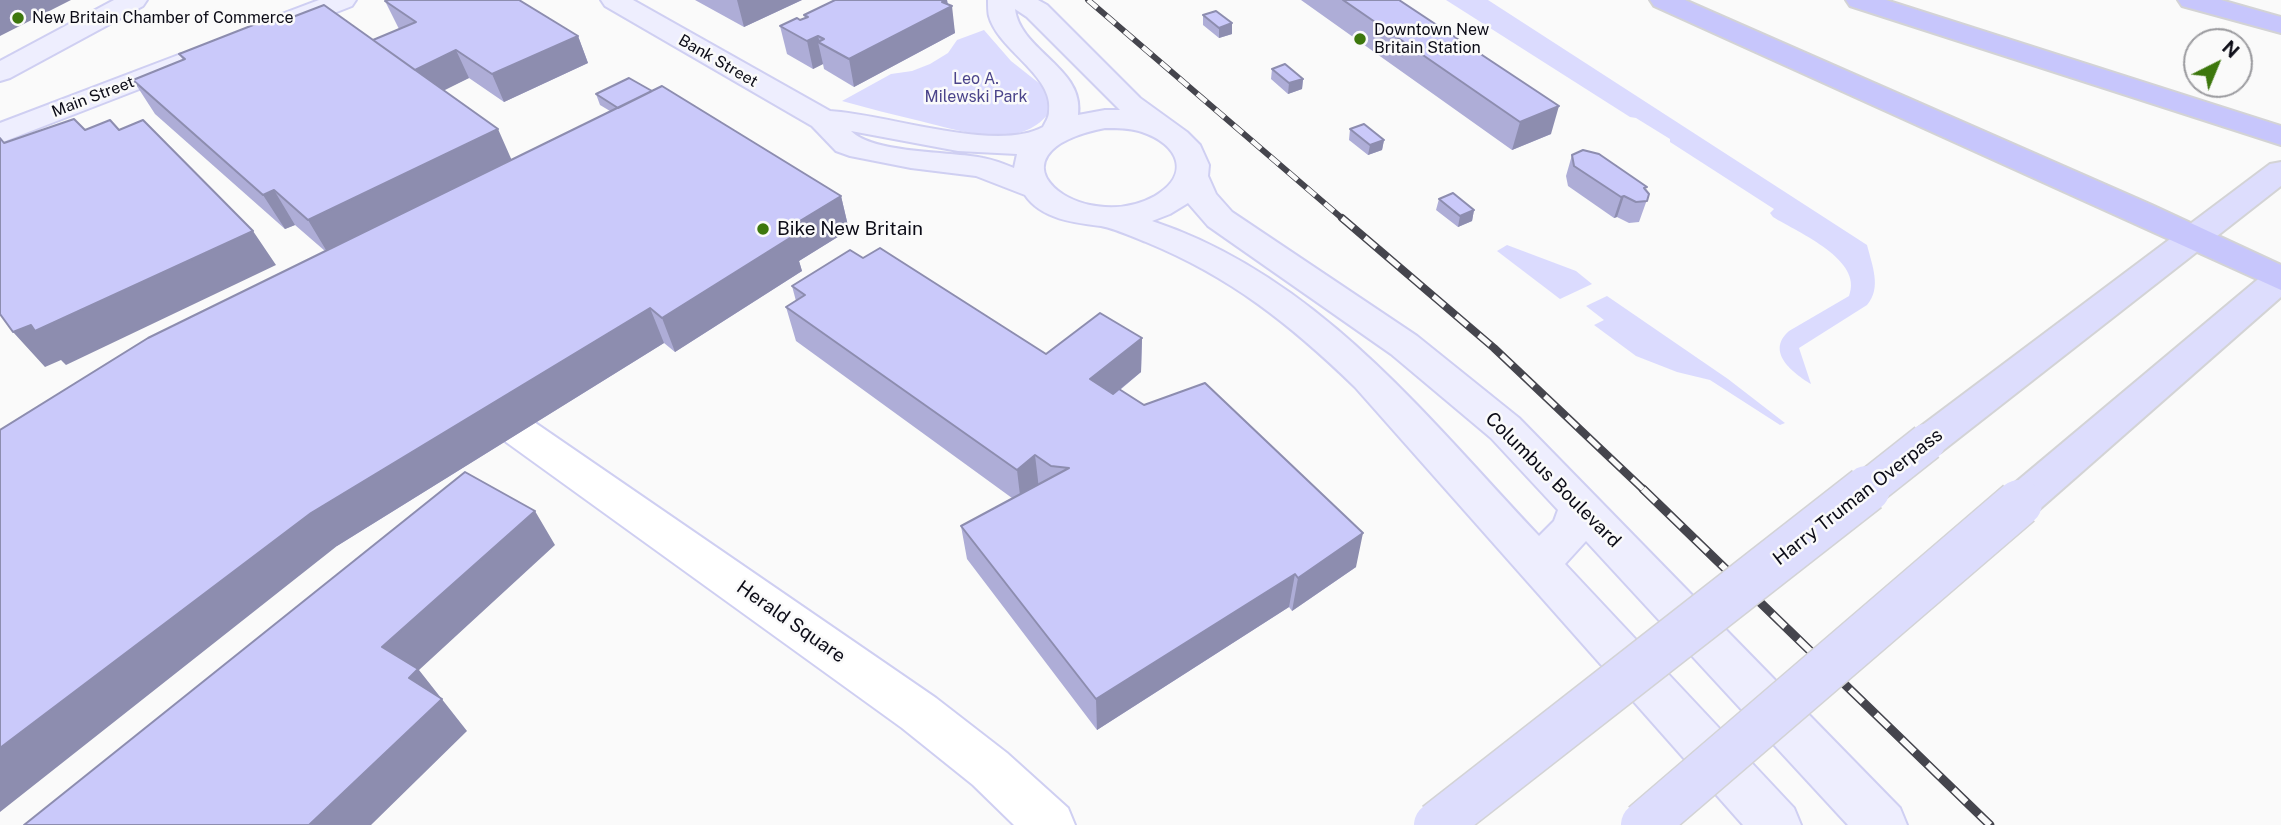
<!DOCTYPE html>
<html>
<head>
<meta charset="utf-8">
<style>
  body { margin:0 }
  #map { position:relative; width:2281px; height:825px; overflow:hidden; background:#fafafa; font-family:"Public Sans",sans-serif }
  canvas { display:block }
  .north { position:absolute; left:2183px; top:28px; width:70px; height:70px; box-sizing:border-box; background:#fafafa; border:2px solid #9b9b9f; border-radius:50%; rotate:43deg; font-size:19px; font-weight:700; line-height:28px; text-align:center; color:#0c0c17 }
  .north::after { content:''; display:block; margin:auto; width:24px; height:32px; background:#3d770d; clip-path:polygon(50% 0,100% 100%,50% 72%,0 100%) }
</style>
</head>
<body>
<div id="map">
<canvas width="2281" height="825"></canvas>
<div class="north">N</div>
</div>
<script>
const g = document.querySelector('canvas').getContext('2d');
g.lineJoin = 'round';
function fill(path, color) {
  g.fillStyle = color;
  g.fill(path, 'evenodd');
}
function strokePath(path, color, width, dash) {
  g.strokeStyle = color;
  g.lineWidth = width;
  g.lineCap = dash ? 'butt' : 'round';
  g.setLineDash(dash || []);
  g.stroke(path);
}
function drawText(font, color, halo, rows, align = 'center') {
  g.font = font + ' "Public Sans",sans-serif';
  g.lineWidth = 5;
  g.setLineDash([]);
  g.textBaseline = 'middle';
  g.strokeStyle = halo;
  g.fillStyle = color;
  for (const [text, x, y, turn = 0] of rows) {
    g.save();
    g.translate(x, y);
    g.rotate((+turn || 0) * Math.PI / 180);
    g.textAlign = isNaN(turn) ? turn : align;
    if (halo) g.strokeText(text, 0, 0);
    g.fillText(text, 0, 0);
    g.restore();
  }
}
const green = new Path2D(`
  M 1446,0 L 1488,0 L 1867,245 C 1872,265 1882,288 1867,305 L 1799,348 L 1811,384 C 1793,373 1765,352 1789,331 L 1849,296 C 1864,260 1799,233 1773,217 L 1770,213 L 1774,209 L 1670,142 L 1670,139 L 1636,118 L 1630,117 Z
  M 984,30 L 1011,61 L 1049,91 L 1051,110 C 1022,153 961,131 920,121 C 894,115 868,108 842,101 L 891,74 L 912,71 L 930,64 L 948,53 L 957,40 Z
  M 1507,245 L 1576,271 L 1592,284 L 1560,299 L 1497,251 Z
  M 1607,296 L 1728,379 L 1785,423 L 1780,425 L 1710,380 L 1677,372 L 1636,356 L 1594,325 L 1604,320 L 1586,306 Z`);
const street = new Path2D(`
  M 520,418 L 534,422 L 936,698 L 1007,753 L 1068,808 L 1075,825 L 1014,825 L 973,785 L 902,728 L 506,442 L 500,432 L 506,422 Z`);
const secondary = new Path2D(`
  M 114,0 L 147,0 L 143,6 L 10,78 L 0,81 L 0,61 Z
  M 319,0 L 356,0 L 352,6 L 286,32 L 276,34 L 266,32 L 262,26 L 266,20 Z
  M 601,0 L 633,0 L 830,111 C 886,114 996,153 1043,127 C 1045,123 1049,117 1049,112 C 1055,76 998,50 989,16 C 988,12 988,5 988,0 L 1038,0 L 1047,5 L 1140,98 L 1187,132 L 1200,145 L 1209,165 L 1208,176 L 1216,194 L 1232,212 L 1417,336 L 1519,418 L 1900,808 L 1907,825 L 1848,825 L 1586,541 L 1565,564 L 1794,808 L 1801,825 L 1743,825 L 1355,387 C 1290,324 1231,277 1146,242 C 1133,237 1116,229 1101,226 C 1075,223 1041,219 1025,195 L 976,176 L 911,168 L 850,156 L 836,151 L 812,126 L 605,6 ZM 1015,9 L 1027,17 L 1120,110 L 1105,110 L 1078,115 C 1085,68 1020,51 1015,9 ZM 1105,128 C 1117,128 1131,128 1142,132 C 1178,144 1192,174 1155,196 C 1082,237 975,154 1105,128 ZM 851,131 L 958,151 L 1017,154 L 1014,168 C 1004,164 994,160 983,158 C 949,151 874,154 851,131 ZM 1188,203 L 1208,226 L 1391,354 L 1491,438 L 1558,510 L 1554,521 L 1539,536 C 1424,414 1317,276 1152,221 L 1170,214 Z
  M 181,54 L 191,57 L 195,63 L 191,69 L 0,143 L 0,123 Z`);
const primary = new Path2D(`
  M 2281,162 L 2281,186 L 1941,452 L 1927,457 L 1913,452 L 1907,442 L 1913,432 L 2270,164 Z
  M 2281,267 L 2281,297 L 2034,514 L 2019,519 L 2004,514 L 1998,503 L 2004,492 L 2269,270 Z`);
const highway = new Path2D(`
  M 1650,0 L 1685,0 L 2152,205 L 2281,265 L 2281,290 L 1654,6 Z
  M 1846,0 L 1886,0 L 2281,126 L 2281,145 L 1850,6 Z
  M 2178,0 L 2221,0 L 2281,17 L 2281,33 L 2182,6 Z`);
const railFar2 = new Path2D(`
  M 1088,0 L 1344,220`);
const railFar1 = new Path2D(`
  M 1342,218 L 1494,348 L 1645,491`);
const rail = new Path2D(`
  M 1643,489 L 1990,825`);
const primaryBridgeFar1 = new Path2D(`
  M 1865,491 L 1927,442`);
const primaryBridge = new Path2D(`
  M 1437,825 L 1867,489
  M 1644,825 L 2019,503`);
const wall = new Path2D(`
  M 695,0 L 802,0 L 744,27 Z
  M 947,0 L 955,33 L 854,87 L 824,69 L 823,64 L 813,69 L 787,54 L 780,26 L 800,20 L 805,18 L 804,15 Z
  M 1301,0 L 1399,0 L 1551,134 L 1512,150 Z
  M 385,1 L 578,36 L 588,63 L 504,102 L 469,78 L 443,90 L 511,160 L 610,111 L 600,105 L 596,94 L 841,196 L 849,230 L 799,261 L 802,271 L 675,352 L 664,343 L 337,546 L 325,251 L 295,225 L 285,229 L 155,114 L 133,80 L 183,60 L 179,54 L 277,23 L 373,40 L 399,29 Z
  M 1203,15 L 1232,23 L 1232,34 L 1219,38 L 1203,25 Z
  M 1272,69 L 1303,79 L 1302,89 L 1288,94 L 1271,79 Z
  M 1350,129 L 1384,140 L 1382,150 L 1368,155 L 1349,140 Z
  M 1572,155 L 1646,191 L 1649,194 L 1639,222 L 1629,223 L 1617,217 L 1614,218 L 1568,186 L 1566,176 Z
  M 1439,199 L 1474,210 L 1472,221 L 1458,227 L 1436,210 Z
  M 863,258 L 1046,354 L 1142,338 L 1141,372 L 1120,390 L 1356,567 L 1292,611 L 1289,607 L 1097,730 L 967,559 L 961,526 L 1012,498 L 796,341 L 786,307 L 796,301 L 792,286 Z`);
const shadedWall = new Path2D(`
  M 0,0 L 71,0 L 0,36 Z
  M 737,0 L 802,0 L 744,27 Z
  M 945,0 L 947,0 L 948,8 L 952,6 L 955,33 L 854,87 L 849,59 Z
  M 1232,23 L 1232,34 L 1219,38 L 1219,28 Z
  M 578,36 L 588,63 L 504,102 L 492,74 Z
  M 818,36 L 820,43 L 818,42 L 823,64 L 813,69 L 807,41 Z
  M 456,50 L 469,78 L 425,100 L 411,72 Z
  M 1303,79 L 1302,89 L 1288,94 L 1289,83 Z
  M 1559,106 L 1551,134 L 1512,150 L 1520,122 Z
  M 498,129 L 513,163 L 329,255 L 308,220 Z
  M 1384,140 L 1382,150 L 1368,155 L 1370,145 Z
  M 274,190 L 295,225 L 285,229 L 263,195 Z
  M 841,196 L 849,230 L 799,261 L 802,271 L 675,352 L 662,318 L 785,230 Z
  M 1624,196 L 1617,217 L 1614,218 L 1621,197 Z
  M 1474,210 L 1472,221 L 1458,227 L 1460,216 Z
  M 253,231 L 276,265 L 66,365 L 61,360 L 45,367 L 13,332 Z
  M 650,308 L 664,343 L 337,546 L 0,812 L 0,748 L 311,513 Z
  M 1142,338 L 1141,372 L 1091,413 L 1090,379 Z
  M 1035,455 L 1039,489 L 1021,504 L 1017,470 Z
  M 535,511 L 555,545 L 419,670 L 467,731 L 371,825 L 309,825 L 382,647 Z
  M 1363,533 L 1356,567 L 1292,611 L 1298,578 Z
  M 1295,574 L 1289,607 L 1097,730 L 1096,699 Z`);
const building = new Path2D(`
  M 389,0 L 519,0 L 578,36 L 492,74 L 456,50 L 415,70 L 373,40 L 416,22 L 385,1 Z
  M 835,0 L 945,0 L 942,2 L 952,6 L 849,59 L 818,42 L 824,39 L 818,36 L 807,41 L 780,26 L 797,18 L 800,20 L 808,17 L 804,15 Z
  M 1343,0 L 1399,0 L 1559,106 L 1520,122 Z
  M 324,5 L 498,129 L 308,220 L 274,190 L 263,195 L 133,80 L 185,59 L 179,54 L 271,18 L 277,23 Z
  M 1216,11 L 1232,23 L 1219,28 L 1203,15 Z
  M 1285,64 L 1303,79 L 1289,83 L 1272,69 Z
  M 629,78 L 652,91 L 618,108 L 596,94 Z
  M 662,86 L 841,196 L 785,230 L 793,236 L 662,318 L 650,308 L 311,513 L 0,748 L 0,430 L 148,338 Z
  M 74,119 L 85,130 L 110,120 L 119,130 L 143,120 L 253,231 L 35,331 L 31,325 L 13,332 L 0,314 L 0,138 L 4,143 Z
  M 1364,124 L 1384,140 L 1370,145 L 1350,129 Z
  M 1583,150 L 1599,154 L 1647,187 L 1644,188 L 1649,194 L 1647,201 L 1636,202 L 1624,196 L 1621,197 L 1574,166 L 1572,155 Z
  M 1453,193 L 1474,210 L 1460,216 L 1439,199 Z
  M 880,248 L 1046,354 L 1100,313 L 1142,338 L 1090,379 L 1113,394 L 1119,389 L 1144,405 L 1205,383 L 1363,533 L 1298,578 L 1295,574 L 1096,699 L 961,526 L 1069,468 L 1051,466 L 1035,455 L 1017,470 L 786,307 L 805,295 L 792,286 L 850,250 L 863,258 Z
  M 465,472 L 535,511 L 382,647 L 418,669 L 409,678 L 442,699 L 309,825 L 24,825 Z`);
const markers = [
  [18,18,7,"#3d770d"],
  [1360,39,7,"#3d770d"],
  [763,229,7,"#3d770d"]
];
const farPoinames = [
  ["New Britain Chamber of Commerce",32,18],
  ["Downtown New",1374,30],
  ["Britain Station",1374,48]
];
const farStreetnames = [
  ["Bank Street",718,61,30],
  ["Main Street",93,97,-21]
];
const farParknames = [
  ["Leo A.",976,79],
  ["Milewski Park",976,97]
];
const poiNames = [
  ["Bike New Britain",777,229]
];
const streetNames = [
  ["Columbus Boulevard",1553,480,45],
  ["Harry Truman Overpass",1858,497,-38],
  ["Herald Square",791,622,35]
];
fill(green, '#dbdbfe');
strokePath(street, '#cfcff2', 4);
strokePath(secondary, '#cfcff2', 4);
strokePath(primary, '#d3d3d5', 4);
strokePath(highway, '#d3d3d5', 4);
fill(street, '#fff');
fill(secondary, '#eeeefe');
fill(primary, '#ddddfd');
fill(highway, '#c7c6fc');
strokePath(railFar2, '#45454d', 6);
strokePath(railFar1, '#45454d', 8);
strokePath(rail, '#45454d', 9);
strokePath(railFar2, '#fafafa', 4.5, [12]);
strokePath(railFar1, '#fafafa', 5, [15]);
strokePath(rail, '#fafafa', 6, [18]);
strokePath(primaryBridgeFar1, '#d3d3d5', 40, []);
strokePath(primaryBridge, '#d3d3d5', 49, []);
strokePath(primaryBridgeFar1, '#ddddfd', 37);
strokePath(primaryBridge, '#ddddfd', 46);
fill(wall, '#aeadd7');
fill(shadedWall, '#8d8daf');
fill(building, '#cac9fa');
strokePath(building, '#8d8daf', 2);
for (const [x, y, r, color] of markers) {
  const dot = new Path2D();
  dot.arc(x, y, r, 0, 2 * Math.PI);
  g.fillStyle = color;
  g.fill(dot);
  strokePath(dot, '#fafafa', 2.5);
}
drawText('16px', '#0c0c17', '#fafafa', farPoinames, 'left');
drawText('16px', '#0c0c17', '#fafafa', farStreetnames);
drawText('16px', '#4b448a', '#fafafa', farParknames);
drawText('19px', '#0c0c17', '#fafafa', poiNames, 'left');
drawText('19px', '#0c0c17', '#fafafa', streetNames);
</script>
</body>
</html>
